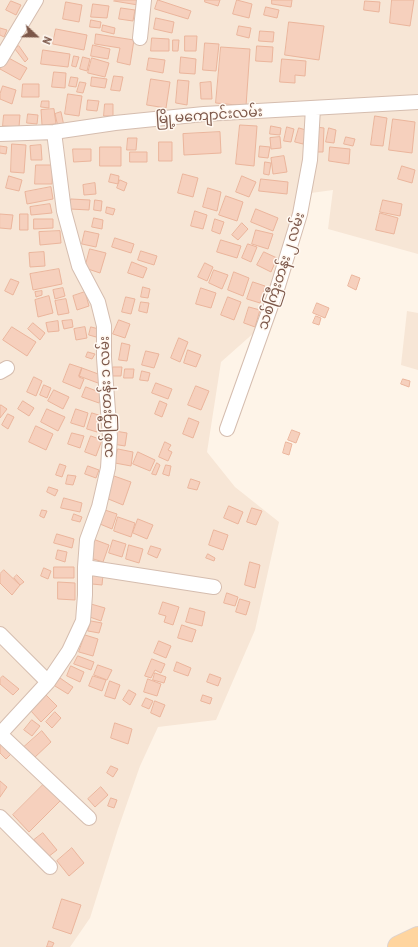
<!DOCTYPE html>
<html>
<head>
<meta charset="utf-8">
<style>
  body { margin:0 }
  #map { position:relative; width:418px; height:947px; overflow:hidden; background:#fef4e8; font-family:Barlow,sans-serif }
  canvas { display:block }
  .north { position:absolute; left:16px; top:16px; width:40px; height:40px; -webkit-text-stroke:3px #fff8f1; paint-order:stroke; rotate:112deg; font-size:11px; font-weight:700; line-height:16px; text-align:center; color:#7c5749 }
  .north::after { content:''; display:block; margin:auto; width:14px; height:18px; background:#7c5749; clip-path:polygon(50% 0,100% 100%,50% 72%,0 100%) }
</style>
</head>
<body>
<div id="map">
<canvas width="418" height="947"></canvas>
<div class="north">N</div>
</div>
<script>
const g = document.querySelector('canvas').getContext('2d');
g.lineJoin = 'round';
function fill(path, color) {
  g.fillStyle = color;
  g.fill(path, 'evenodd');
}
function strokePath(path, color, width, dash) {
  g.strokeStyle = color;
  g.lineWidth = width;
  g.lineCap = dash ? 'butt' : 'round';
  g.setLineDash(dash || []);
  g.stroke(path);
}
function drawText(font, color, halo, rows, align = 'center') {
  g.font = font + ' Barlow,"Noto Sans Myanmar",sans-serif';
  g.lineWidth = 3;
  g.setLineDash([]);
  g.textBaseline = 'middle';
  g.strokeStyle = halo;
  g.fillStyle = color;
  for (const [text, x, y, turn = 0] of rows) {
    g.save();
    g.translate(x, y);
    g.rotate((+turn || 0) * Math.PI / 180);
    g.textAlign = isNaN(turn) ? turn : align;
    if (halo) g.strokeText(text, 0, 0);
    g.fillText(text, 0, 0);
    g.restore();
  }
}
const residential = new Path2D(`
  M 0,0 L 418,0 L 418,254 L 328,229 L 333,190 L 311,193 L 256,331 L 221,362 L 207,452 L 235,487 L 279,522 L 255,630 L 216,720 L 158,727 L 140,766 L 118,829 L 90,918 L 70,947 L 0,947 Z
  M 407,311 L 418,313 L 418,370 L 401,365 Z`);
const building = new Path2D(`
  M 115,0 L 139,0 L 138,5 L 114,1 Z
  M 158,0 L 191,11 L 188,19 L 155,9 Z
  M 205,0 L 220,0 L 218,6 L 205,2 Z
  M 237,0 L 252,4 L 249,18 L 233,14 Z
  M 272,0 L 292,0 L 291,7 L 272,4 Z
  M 392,0 L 414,0 L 410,26 L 390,23 Z
  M 11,1 L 21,5 L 16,15 L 6,10 Z
  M 365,1 L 380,2 L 379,12 L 364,10 Z
  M 66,2 L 82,5 L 79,22 L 63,19 Z
  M 93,4 L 109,6 L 107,18 L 91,17 Z
  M 266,7 L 279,10 L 277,18 L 264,15 Z
  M 121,8 L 135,10 L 133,21 L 119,19 Z
  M 156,18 L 174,22 L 172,33 L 154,29 Z
  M 91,20 L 101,22 L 100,28 L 90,27 Z
  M 289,22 L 324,26 L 319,60 L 285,55 Z
  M 103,25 L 115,28 L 114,34 L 102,31 Z
  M 239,26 L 251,28 L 249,38 L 237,35 Z
  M 0,28 L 7,30 L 4,37 L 0,35 Z
  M 56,29 L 87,35 L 84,50 L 53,44 Z
  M 260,31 L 274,32 L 273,42 L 259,41 Z
  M 96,34 L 134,40 L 130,65 L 117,62 L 120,48 L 95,44 Z
  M 185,36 L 197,36 L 196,51 L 185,51 Z
  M 152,38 L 169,39 L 169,51 L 151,51 Z
  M 173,40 L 179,40 L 178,51 L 173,51 Z
  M 205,43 L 219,44 L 216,71 L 203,70 Z
  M 93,45 L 110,49 L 108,59 L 91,56 Z
  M 19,46 L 28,59 L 25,62 L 15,49 Z
  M 257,46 L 273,47 L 272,62 L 256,61 Z
  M 221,47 L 250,49 L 246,106 L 216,103 Z
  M 43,50 L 70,54 L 68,67 L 41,64 Z
  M 5,56 L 27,68 L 20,80 L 0,69 L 0,64 Z
  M 74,56 L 79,57 L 76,67 L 72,66 Z
  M 83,57 L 90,59 L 87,71 L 80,69 Z
  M 181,57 L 196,59 L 195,74 L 180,73 Z
  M 92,58 L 109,63 L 105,77 L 88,73 Z
  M 149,58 L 165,60 L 163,73 L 147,70 Z
  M 282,59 L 306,61 L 305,76 L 295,75 L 295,83 L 280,82 Z
  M 54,72 L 66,73 L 65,88 L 52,87 Z
  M 114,76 L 123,77 L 120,91 L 111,90 Z
  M 71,77 L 78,78 L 76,87 L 69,86 Z
  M 92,77 L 107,79 L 105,88 L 91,86 Z
  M 151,79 L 170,82 L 166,108 L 147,105 Z
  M 178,80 L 189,81 L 187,105 L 176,103 Z
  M 80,82 L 86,83 L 83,93 L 77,92 Z
  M 211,82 L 212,99 L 201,99 L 200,83 Z
  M 23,84 L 39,84 L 39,97 L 22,97 Z
  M 3,86 L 16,90 L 12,104 L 0,99 L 0,94 Z
  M 68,94 L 82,96 L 79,116 L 65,114 Z
  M 88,100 L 99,101 L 97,111 L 87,110 Z
  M 42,101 L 49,101 L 49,108 L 41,107 Z
  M 105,104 L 113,104 L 113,116 L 104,116 Z
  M 54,109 L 56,124 L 42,125 L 41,110 Z
  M 61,112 L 64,126 L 58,127 L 55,114 Z
  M 28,114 L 38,115 L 37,124 L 27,123 Z
  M 4,115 L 20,115 L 19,127 L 3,126 Z
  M 375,116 L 387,118 L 383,146 L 371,145 Z
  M 393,119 L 415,122 L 412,153 L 389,150 Z
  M 240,125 L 257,126 L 254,166 L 236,164 Z
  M 271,126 L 281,128 L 280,135 L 270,134 Z
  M 287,127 L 294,129 L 291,142 L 284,141 Z
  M 316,127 L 324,128 L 323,152 L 315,152 Z
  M 299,128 L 306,130 L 303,144 L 295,142 Z
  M 329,128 L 336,130 L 334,143 L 326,142 Z
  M 220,132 L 221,153 L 184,155 L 183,134 Z
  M 280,137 L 281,148 L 271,149 L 270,138 Z
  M 346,137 L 355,139 L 353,146 L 344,144 Z
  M 128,138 L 137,138 L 136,150 L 127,150 Z
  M 159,142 L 172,142 L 172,161 L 159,161 Z
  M 12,144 L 26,145 L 24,173 L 11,172 Z
  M 41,145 L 42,160 L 31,160 L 30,146 Z
  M 0,146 L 7,147 L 6,154 L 0,153 Z
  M 260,146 L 270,147 L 268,158 L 259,157 Z
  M 100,147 L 121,147 L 121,166 L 100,166 Z
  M 330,147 L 350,149 L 349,164 L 329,161 Z
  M 73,149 L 91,149 L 91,161 L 74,162 Z
  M 130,152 L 147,152 L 147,162 L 130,162 Z
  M 284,156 L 287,172 L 273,174 L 271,158 Z
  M 265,162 L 271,163 L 269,175 L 264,174 Z
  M 36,165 L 53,165 L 52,184 L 35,184 Z
  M 402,166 L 415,170 L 412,183 L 398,179 Z
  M 111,174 L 119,176 L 118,184 L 109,182 Z
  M 183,174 L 198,178 L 193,197 L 178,193 Z
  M 9,176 L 22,180 L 19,191 L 6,188 Z
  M 242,176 L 256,182 L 249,197 L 236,192 Z
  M 261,179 L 288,182 L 287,194 L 259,191 Z
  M 120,180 L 127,183 L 124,191 L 117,188 Z
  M 95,183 L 96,194 L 84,195 L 83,185 Z
  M 51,187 L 53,199 L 27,204 L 25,192 Z
  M 208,188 L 221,192 L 217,211 L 203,207 Z
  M 226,196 L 243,202 L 237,221 L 219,215 Z
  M 71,199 L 90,200 L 89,210 L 70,209 Z
  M 95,200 L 102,201 L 101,211 L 94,210 Z
  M 383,200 L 402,204 L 400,216 L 380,212 Z
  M 50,204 L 52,213 L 31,215 L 30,207 Z
  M 107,207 L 115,209 L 113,215 L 106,213 Z
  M 256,209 L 278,218 L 273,231 L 251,222 Z
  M 195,211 L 207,215 L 203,229 L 191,226 Z
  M 380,213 L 398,218 L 394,234 L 376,230 Z
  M 0,214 L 13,215 L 11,229 L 0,228 Z
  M 20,214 L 28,214 L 28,230 L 20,230 Z
  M 94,218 L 103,220 L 102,229 L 92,227 Z
  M 34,219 L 53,219 L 53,228 L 34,229 Z
  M 215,219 L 224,222 L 220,234 L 212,231 Z
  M 242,223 L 248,229 L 238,240 L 232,235 Z
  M 256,230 L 273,234 L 268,249 L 252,244 Z
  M 60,231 L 61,243 L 40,245 L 39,232 Z
  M 85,231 L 99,234 L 96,247 L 82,244 Z
  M 115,238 L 134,244 L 131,253 L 112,247 Z
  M 221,240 L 241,246 L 237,258 L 217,252 Z
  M 248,244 L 257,247 L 251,262 L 242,258 Z
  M 90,249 L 106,253 L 100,273 L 85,268 Z
  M 141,251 L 157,256 L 154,265 L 138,260 Z
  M 44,252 L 45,266 L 30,267 L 29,253 Z
  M 264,252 L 277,258 L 271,272 L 257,265 Z
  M 132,262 L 147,268 L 143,278 L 128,273 Z
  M 205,263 L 213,267 L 207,281 L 198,277 Z
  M 59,269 L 62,284 L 33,290 L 30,274 Z
  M 214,270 L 228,275 L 222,289 L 209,283 Z
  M 234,272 L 249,278 L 243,296 L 228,290 Z
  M 352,275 L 360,278 L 356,290 L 348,286 Z
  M 11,279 L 19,282 L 13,295 L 5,291 Z
  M 253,282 L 265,286 L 260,303 L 247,299 Z
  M 143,287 L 150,289 L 148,298 L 141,297 Z
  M 63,288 L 65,296 L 55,299 L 53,290 Z
  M 201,288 L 216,293 L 211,308 L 196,304 Z
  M 42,291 L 42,295 L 36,297 L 35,292 Z
  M 85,292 L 89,306 L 77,310 L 73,296 Z
  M 49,296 L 53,313 L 38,317 L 35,300 Z
  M 126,297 L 135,299 L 131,314 L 122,312 Z
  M 228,297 L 241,302 L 234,320 L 221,315 Z
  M 66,299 L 69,313 L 58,315 L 55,301 Z
  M 141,302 L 149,303 L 147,313 L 139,311 Z
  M 317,303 L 329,308 L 325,318 L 313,313 Z
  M 249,307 L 260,310 L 255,327 L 244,323 Z
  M 316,316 L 321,318 L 319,325 L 313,323 Z
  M 72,320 L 73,327 L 64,329 L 62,321 Z
  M 119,320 L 130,324 L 125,338 L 113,334 Z
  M 58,321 L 59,331 L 48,332 L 46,323 Z
  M 33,323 L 45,333 L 40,340 L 28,329 Z
  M 12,327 L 36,342 L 27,356 L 3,340 Z
  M 85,327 L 87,338 L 76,340 L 74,329 Z
  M 91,327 L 99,329 L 96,337 L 89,335 Z
  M 179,338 L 188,342 L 180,362 L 171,358 Z
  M 122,343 L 130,345 L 127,361 L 119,360 Z
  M 188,350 L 201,355 L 196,367 L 184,363 Z
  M 146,351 L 159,354 L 154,368 L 142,365 Z
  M 88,352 L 95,354 L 92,359 L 86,357 Z
  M 70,364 L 82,368 L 79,377 L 84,379 L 80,389 L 63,382 Z
  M 113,367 L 122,367 L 121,376 L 113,376 Z
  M 82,368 L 101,375 L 98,383 L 79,376 Z
  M 125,369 L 134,369 L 133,378 L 124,378 Z
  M 142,371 L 150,373 L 148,381 L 140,380 Z
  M 34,377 L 42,381 L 36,396 L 27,392 Z
  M 403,379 L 410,381 L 409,387 L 401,384 Z
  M 156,383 L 172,389 L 168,399 L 152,393 Z
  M 44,385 L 51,388 L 47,398 L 40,395 Z
  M 196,386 L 209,391 L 201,410 L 188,405 Z
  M 86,387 L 102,393 L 99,403 L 82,397 Z
  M 54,390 L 69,397 L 63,409 L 48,401 Z
  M 23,401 L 34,408 L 29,416 L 18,409 Z
  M 160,401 L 167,404 L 162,417 L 155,414 Z
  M 1,405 L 7,409 L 0,418 L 0,407 Z
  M 47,409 L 65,417 L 58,431 L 41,422 Z
  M 76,409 L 88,413 L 84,427 L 71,423 Z
  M 92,413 L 102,416 L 97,432 L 87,429 Z
  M 8,414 L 14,417 L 8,429 L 2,425 Z
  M 189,418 L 199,422 L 193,438 L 183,434 Z
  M 36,426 L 53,434 L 46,450 L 29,442 Z
  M 292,430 L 300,433 L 296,443 L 288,440 Z
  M 115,431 L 127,433 L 125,446 L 113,444 Z
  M 72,433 L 84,436 L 80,448 L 68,444 Z
  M 91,436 L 102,440 L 96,456 L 85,452 Z
  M 165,442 L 171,445 L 168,450 L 172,452 L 168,461 L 159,457 Z
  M 286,442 L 292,444 L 289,455 L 283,453 Z
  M 118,449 L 133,452 L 131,466 L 115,463 Z
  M 138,452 L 155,460 L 150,471 L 133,464 Z
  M 157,463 L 160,465 L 156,475 L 152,474 Z
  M 60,464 L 66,466 L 62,477 L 56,475 Z
  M 166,465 L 171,466 L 169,476 L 163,474 Z
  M 88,466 L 99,470 L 96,478 L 85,474 Z
  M 68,475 L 76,476 L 73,485 L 66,484 Z
  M 114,476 L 131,482 L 123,505 L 106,498 Z
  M 191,479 L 200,482 L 197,490 L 188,488 Z
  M 49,487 L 58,490 L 55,496 L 47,492 Z
  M 64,498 L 82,503 L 80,512 L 61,508 Z
  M 229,506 L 243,512 L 238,524 L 224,518 Z
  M 252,508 L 262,511 L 256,525 L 247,522 Z
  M 42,510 L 47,511 L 44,518 L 40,516 Z
  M 105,510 L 117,514 L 112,529 L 100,524 Z
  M 74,514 L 82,517 L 80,522 L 72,520 Z
  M 118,517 L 135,523 L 131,537 L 114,531 Z
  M 138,519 L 153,525 L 147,539 L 133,533 Z
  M 214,530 L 228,535 L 223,550 L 209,545 Z
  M 57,534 L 74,539 L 72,548 L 54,543 Z
  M 93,539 L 109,545 L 103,562 L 87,557 Z
  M 113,540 L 126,544 L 122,557 L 109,553 Z
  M 129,545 L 143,549 L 139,563 L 126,559 Z
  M 151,546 L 161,549 L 157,558 L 148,554 Z
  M 58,550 L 67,552 L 65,562 L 56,559 Z
  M 208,554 L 215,558 L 214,561 L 206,558 Z
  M 250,562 L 260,565 L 255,588 L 245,585 Z
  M 54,567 L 74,567 L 74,578 L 54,578 Z
  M 44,568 L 51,571 L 48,579 L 41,576 Z
  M 4,570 L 20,585 L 12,595 L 0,583 L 0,574 Z
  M 93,574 L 103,575 L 102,585 L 92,584 Z
  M 17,575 L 24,582 L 20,585 L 14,578 Z
  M 58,582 L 75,583 L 75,600 L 58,599 Z
  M 227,593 L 238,597 L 235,606 L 224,603 Z
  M 240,599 L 250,602 L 246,615 L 236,612 Z
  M 163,602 L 179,607 L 173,625 L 164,622 L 166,616 L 159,614 Z
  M 91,604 L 105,608 L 101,621 L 87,616 Z
  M 190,608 L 205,612 L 202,626 L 186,622 Z
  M 91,621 L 102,623 L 99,633 L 88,631 Z
  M 182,625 L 196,630 L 192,642 L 178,638 Z
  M 85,635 L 98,639 L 93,656 L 79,652 Z
  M 159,641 L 171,646 L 166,658 L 154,653 Z
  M 78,656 L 94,662 L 91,670 L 74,664 Z
  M 152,659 L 165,664 L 161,673 L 155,670 L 151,678 L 145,676 Z
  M 177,662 L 191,668 L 188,676 L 174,671 Z
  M 98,665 L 112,670 L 107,680 L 94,675 Z
  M 71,666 L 84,672 L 80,682 L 67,676 Z
  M 155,673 L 166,677 L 164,683 L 153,680 Z
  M 210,674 L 221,678 L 218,686 L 207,682 Z
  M 3,676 L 19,689 L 13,695 L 0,684 L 0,679 Z
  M 93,676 L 106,680 L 102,691 L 89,686 Z
  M 60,678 L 73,687 L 68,694 L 55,686 Z
  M 148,679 L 161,684 L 157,696 L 144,692 Z
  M 110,681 L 120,685 L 115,699 L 105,696 Z
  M 129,690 L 136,694 L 130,705 L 123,700 Z
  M 46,695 L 57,706 L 41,722 L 31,711 Z
  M 203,695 L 212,698 L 210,704 L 201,701 Z
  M 146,698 L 153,701 L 149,709 L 142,706 Z
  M 155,701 L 165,705 L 160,717 L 151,713 Z
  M 55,712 L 61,718 L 52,728 L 46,722 Z
  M 32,720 L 40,726 L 32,736 L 24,730 Z
  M 115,723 L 132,729 L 128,744 L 111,738 Z
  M 42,731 L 51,742 L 34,758 L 24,747 Z
  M 3,742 L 13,752 L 6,759 L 0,753 L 0,745 Z
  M 111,766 L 118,769 L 113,777 L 107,773 Z
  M 0,781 L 7,787 L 0,797 Z
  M 44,784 L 61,800 L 29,832 L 13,815 Z
  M 101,787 L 108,795 L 95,807 L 88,799 Z
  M 111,798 L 117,800 L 114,808 L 108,806 Z
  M 43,833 L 57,850 L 48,857 L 34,840 Z
  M 72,848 L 84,863 L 69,876 L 57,861 Z
  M 62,899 L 81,905 L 71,934 L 53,928 Z
  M 49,941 L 54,943 L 52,947 L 47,947 Z`);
const minor = new Path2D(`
  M 140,38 L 144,0
  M 0,60 L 36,0
  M 0,134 L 54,132 L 115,123 L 204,114 L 418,102
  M 0,372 L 7,368
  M 227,429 L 278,286 L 300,214 L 310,160 L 313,108
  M 85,567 L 214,587
  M 0,634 L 48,682
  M 0,734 L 48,682 L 69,651 L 83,621 L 85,595 L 85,567 L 87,540 L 99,507 L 108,468 L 110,437 L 104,358 L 104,326 L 98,302 L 79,266 L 64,211 L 54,132
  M 0,734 L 89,818
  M 0,817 L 50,867`);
const primary = new Path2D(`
  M 399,947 L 418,938`);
const streetNames = [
  ["မြို့မကျောင်းလမ်း",209,115,-4],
  ["သစ်ကြီးတန်း ၂ လမ်း",281,271,-72],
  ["သစ်ကြီးတန်း ၁ လမ်း",106,397,-92]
];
fill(residential, '#f7e6d6');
fill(building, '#f6d0bd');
strokePath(building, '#ebb59c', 1);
strokePath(minor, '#d5bdaf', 16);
strokePath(primary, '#ddd3d0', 24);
strokePath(minor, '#fff', 14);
strokePath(primary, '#ffd59f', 22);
drawText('14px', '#7c5749', '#fff8f1', streetNames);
</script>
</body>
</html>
